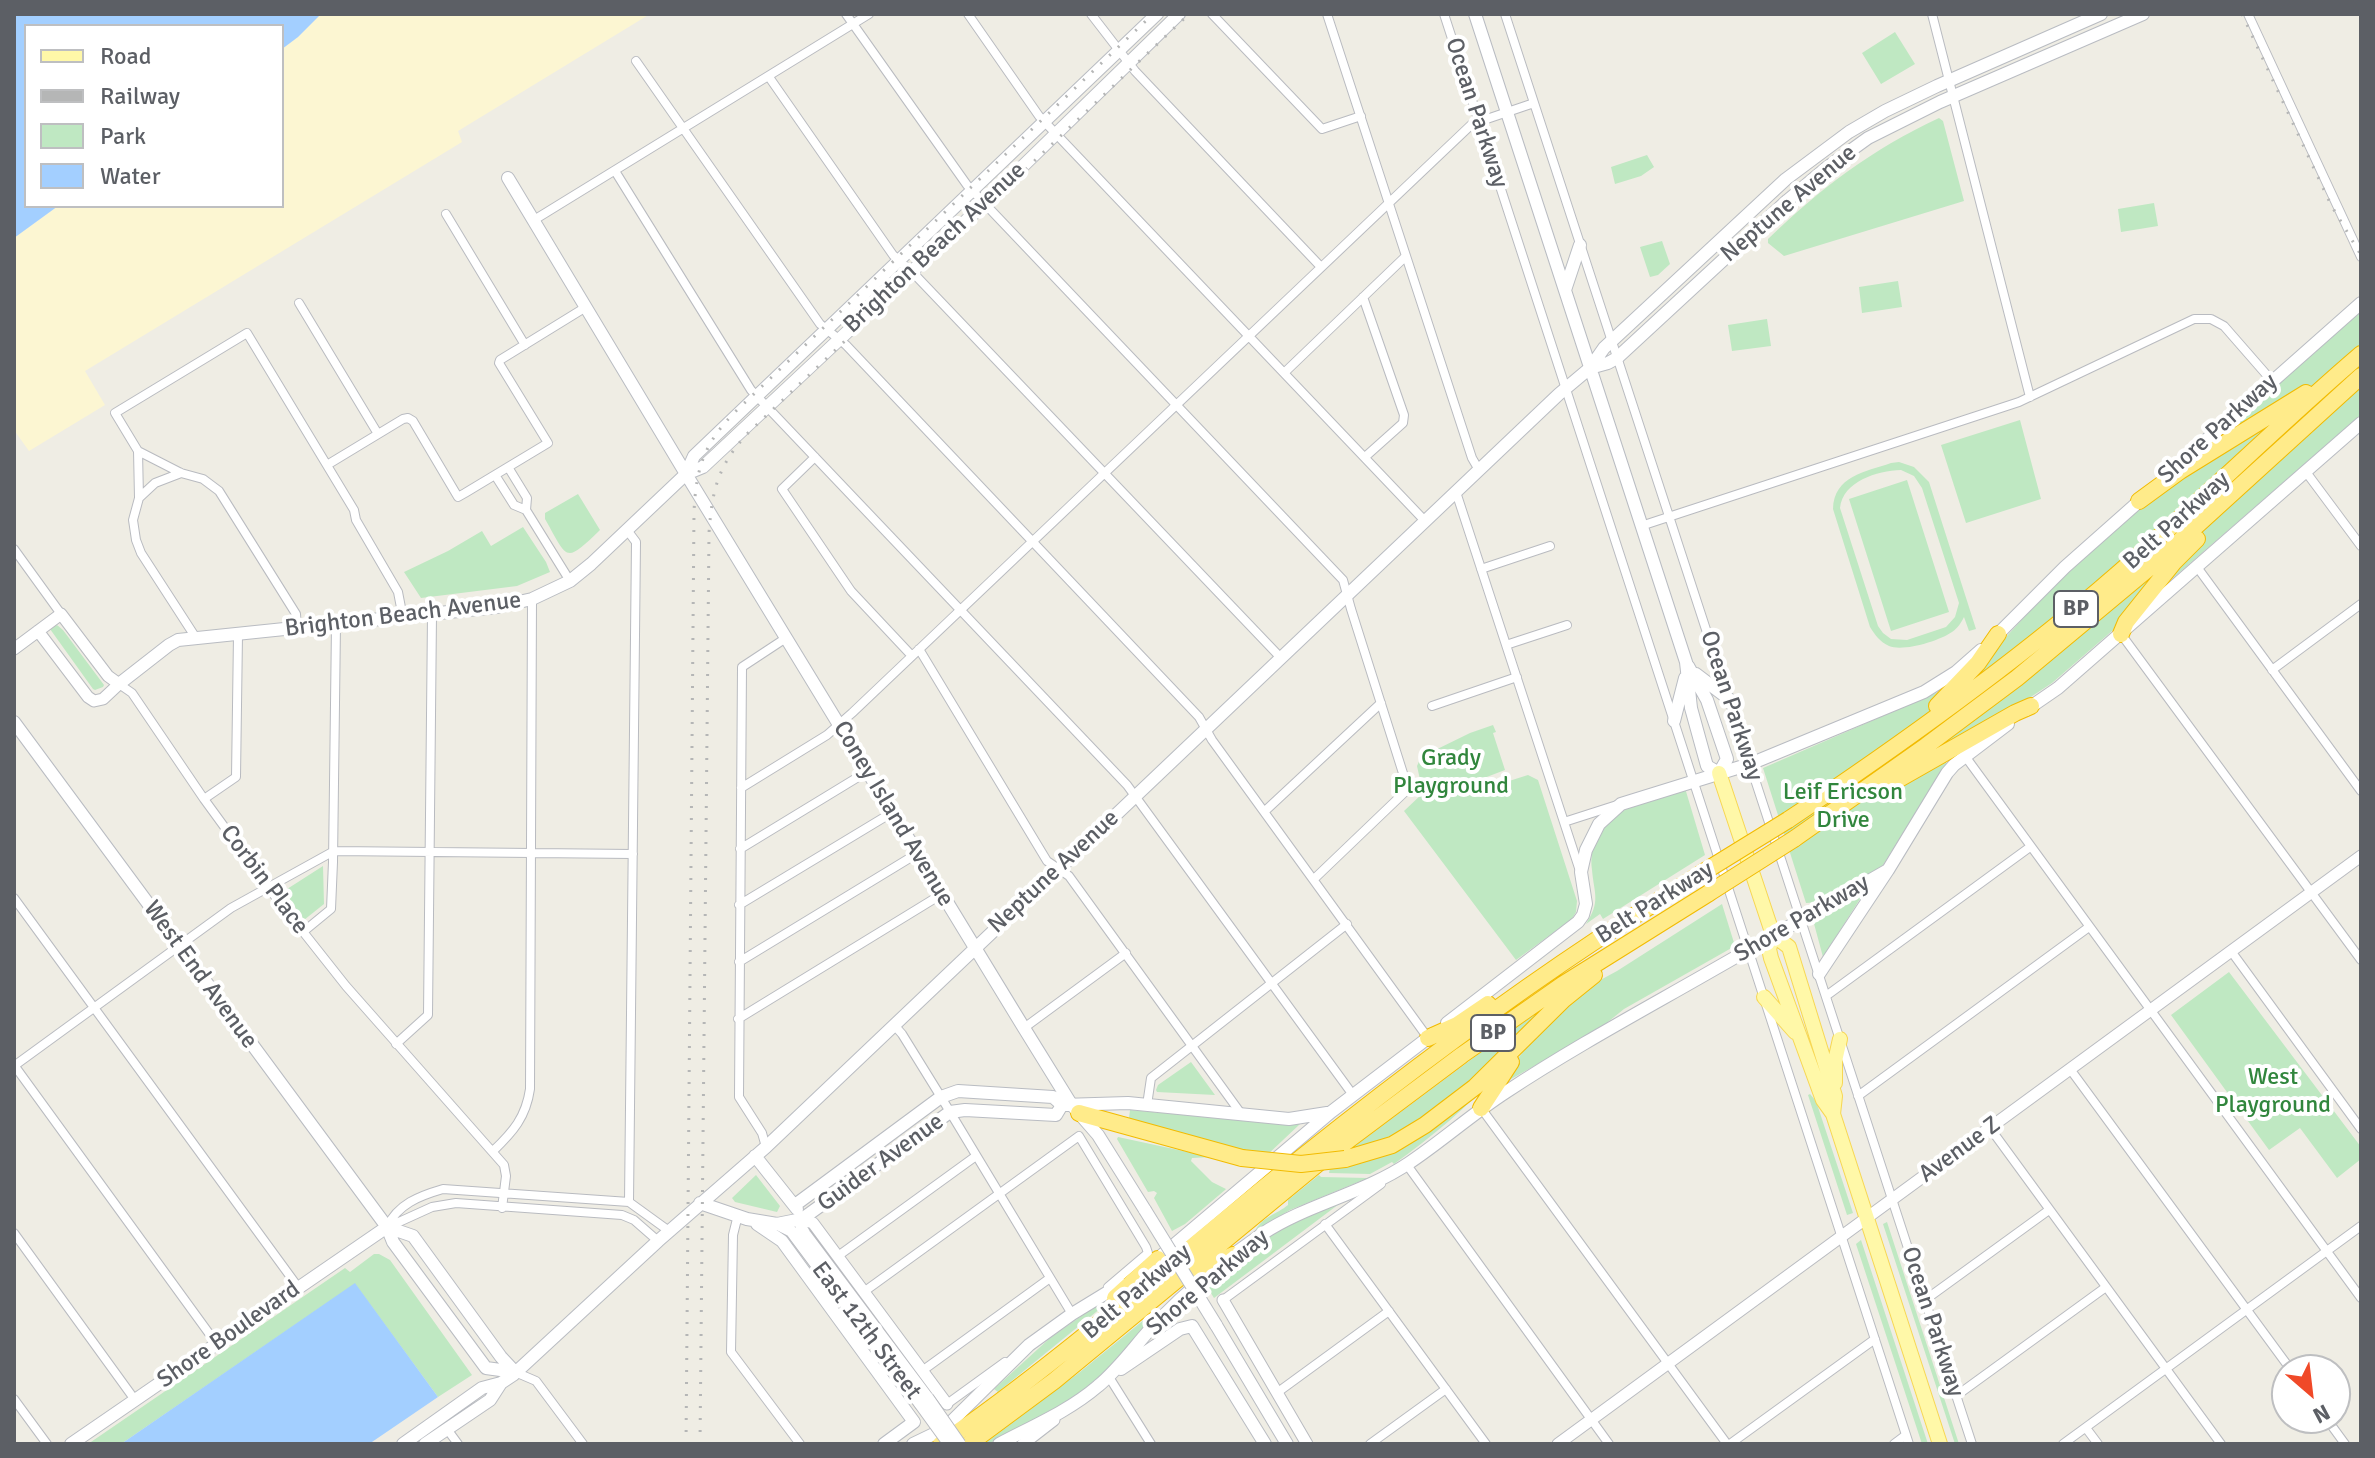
<!DOCTYPE html>
<html>
<head>
<meta charset="utf-8">
<style>
  body { margin:0 }
  #map { position:relative; width:2375px; height:1458px; overflow:hidden; background:#efede4; font-family:Signika,sans-serif }
  canvas { display:block }
  .frame { position:absolute; inset:0; border:16px solid #5c5f65; pointer-events:none }
  .legend { position:absolute; left:24px; top:24px; width:260px; height:184px; box-sizing:border-box; background:#fff; border:2px solid #bebfc1; margin:0; padding:10px 14px; list-style:none; font-size:24px; color:#5c5f65 }
  .legend li { display:flex; align-items:center; gap:16px; height:40px }
  .legend b { width:40px; border:2px solid #bebfc1 }
  .north { position:absolute; left:2271px; top:1354px; width:80px; height:80px; box-sizing:border-box; background:#fff; border:2px solid #bebfc1; border-radius:50%; rotate:152deg; font-size:22px; font-weight:700; line-height:32px; text-align:center; color:#5c5f65 }
  .north::after { content:''; display:block; margin:auto; width:28px; height:36px; background:#f04928; clip-path:polygon(50% 0,100% 100%,50% 72%,0 100%) }
</style>
</head>
<body>
<div id="map">
<canvas width="2375" height="1458"></canvas>
<div class="frame"></div>
<ul class="legend">
<li><b style="height:10px;background:#fff8a8"></b>Road</li>
<li><b style="height:10px;background:#b5b6b6"></b>Railway</li>
<li><b style="height:22px;background:#bfe8c2"></b>Park</li>
<li><b style="height:22px;background:#a3cfff"></b>Water</li>
</ul>
<div class="north">N</div>
</div>
<script>
const g = document.querySelector('canvas').getContext('2d');
g.lineJoin = 'round';
function fill(path, color) {
  g.fillStyle = color;
  g.fill(path, 'evenodd');
}
function strokePath(path, color, width, dash) {
  g.strokeStyle = color;
  g.lineWidth = width;
  g.lineCap = dash ? 'butt' : 'round';
  g.setLineDash(dash || []);
  g.stroke(path);
}
function drawText(font, color, halo, rows, align = 'center') {
  g.font = font + ' Signika,sans-serif';
  g.lineWidth = 8;
  g.setLineDash([]);
  g.textBaseline = 'middle';
  g.strokeStyle = halo;
  g.fillStyle = color;
  for (const [text, x, y, turn = 0] of rows) {
    g.save();
    g.translate(x, y);
    g.rotate((+turn || 0) * Math.PI / 180);
    g.textAlign = isNaN(turn) ? turn : align;
    if (halo) g.strokeText(text, 0, 0);
    g.fillText(text, 0, 0);
    g.restore();
  }
}
const green = new Path2D(`
  M 1895,32 L 1915,64 L 1881,84 L 1862,53 Z
  M 1939,118 L 1943,121 L 1964,201 L 1784,256 L 1768,243 L 1768,239 C 1822,187 1871,150 1939,118 Z
  M 1647,155 L 1654,167 L 1641,176 L 1615,184 L 1611,167 Z
  M 2154,203 L 2158,226 L 2121,232 L 2118,209 Z
  M 1662,241 L 1670,264 L 1658,275 L 1650,277 L 1640,247 Z
  M 1898,281 L 1902,307 L 1862,313 L 1859,287 Z
  M 2361,310 L 2361,415 L 2052,683 L 1996,720 L 1946,762 L 1947,764 L 1881,868 L 1820,902 L 1806,903 L 1763,768 L 1945,689 L 1996,648 L 2037,603 L 2087,555 Z
  M 1767,319 L 1771,346 L 1732,351 L 1728,325 Z
  M 2020,420 L 2041,499 L 1966,523 L 1941,445 Z
  M 1899,462 L 1914,467 L 1929,482 L 1976,629 L 1969,631 L 1964,617 C 1961,623 1958,628 1952,632 C 1939,641 1903,652 1889,646 C 1880,642 1875,635 1870,627 L 1833,509 C 1834,476 1865,472 1891,463 ZM 1901,470 L 1914,476 L 1922,488 L 1959,603 L 1955,617 L 1946,627 L 1907,640 L 1891,639 L 1883,633 L 1878,626 L 1840,508 C 1843,481 1877,471 1901,470 Z
  M 1907,480 L 1949,612 L 1891,631 L 1849,499 Z
  M 578,494 L 600,530 C 564,565 568,559 545,519 L 545,513 Z
  M 523,527 L 546,562 L 550,572 L 517,586 L 421,598 L 404,572 L 448,551 L 482,531 L 491,546 Z
  M 57,625 L 63,630 L 104,685 L 103,687 L 95,690 L 93,689 L 50,629 Z
  M 1493,725 L 1496,732 L 1493,733 L 1505,770 L 1484,778 L 1487,788 L 1528,775 L 1538,780 L 1577,901 L 1576,912 L 1572,919 L 1516,960 L 1404,811 L 1423,793 L 1417,766 L 1421,757 L 1470,733 Z
  M 1685,788 L 1705,855 L 1603,919 L 1600,914 L 1586,924 C 1601,901 1594,894 1592,870 C 1586,812 1642,802 1685,788 Z
  M 323,866 L 324,904 L 304,920 L 284,891 Z
  M 1864,891 L 1860,899 L 1823,957 L 1813,920 Z
  M 1722,904 L 1735,946 L 1624,1009 L 1598,1030 L 1504,1083 L 1502,1080 L 1528,1045 L 1582,990 L 1617,971 Z
  M 2229,972 L 2361,1147 L 2361,1159 L 2337,1178 L 2300,1128 L 2269,1150 L 2171,1015 Z
  M 1537,1013 L 1539,1017 L 1478,1075 L 1413,1125 L 1379,1142 L 1343,1155 L 1496,1041 Z
  M 1191,1062 L 1215,1095 L 1157,1092 L 1156,1090 L 1158,1085 Z
  M 1498,1074 C 1466,1108 1432,1137 1394,1164 L 1392,1162 L 1370,1174 L 1329,1173 L 1330,1168 L 1358,1161 Z
  M 1810,1094 L 1816,1101 L 1853,1213 L 1847,1215 L 1808,1095 Z
  M 1130,1110 L 1288,1124 L 1300,1124 L 1265,1157 L 1175,1136 L 1129,1118 Z
  M 1118,1137 L 1211,1157 L 1192,1158 L 1191,1161 L 1212,1182 L 1226,1189 L 1225,1190 L 1185,1224 L 1172,1231 L 1154,1198 L 1157,1193 L 1154,1191 L 1148,1192 L 1117,1139 Z
  M 756,1175 L 780,1206 L 777,1212 L 735,1202 L 732,1198 Z
  M 1319,1175 L 1321,1177 L 1368,1178 L 1290,1210 L 1255,1231 C 1262,1217 1277,1214 1288,1205 L 1288,1200 Z
  M 1339,1204 L 1214,1298 L 1204,1282 C 1249,1249 1285,1222 1339,1204 Z
  M 1887,1222 L 1959,1444 L 1955,1444 L 1883,1224 Z
  M 1861,1240 L 1928,1444 L 1922,1444 L 1856,1244 Z
  M 374,1254 L 379,1254 L 390,1260 L 472,1375 L 438,1397 L 355,1284 L 121,1444 L 88,1444 L 345,1268 L 350,1272 Z
  M 1097,1305 L 1101,1308 L 998,1392 L 994,1389 L 1050,1338 Z
  M 1156,1310 L 1158,1312 L 1102,1375 L 1079,1395 L 988,1444 L 984,1444 L 1080,1372 Z`);
const sand = new Path2D(`
  M 321,14 L 650,14 L 458,131 L 462,142 L 85,371 L 105,405 L 29,451 L 14,430 L 14,238 L 58,206 L 282,206 L 282,49 L 298,37 Z`);
const water = new Path2D(`
  M 14,14 L 321,14 L 298,37 L 282,49 L 282,26 L 26,26 L 26,206 L 58,206 L 14,238 Z
  M 355,1283 L 438,1397 L 369,1444 L 121,1444 Z`);
const minor = new Path2D(`
  M 846,14 L 967,185 L 1343,580 L 1351,609 L 1408,789 L 1314,879
  M 968,14 L 1039,116 L 1425,521
  M 1091,14 L 1135,71 L 1321,267
  M 1212,14 L 1322,129 L 1361,116
  M 1327,14 L 1472,458 L 1479,470
  M 1444,14 L 1909,1444
  M 1505,14 L 1972,1444
  M 1932,14 L 2030,397
  M 2248,14 L 2361,257
  M 636,61 L 820,324 L 846,345 L 1199,717 L 1212,740 L 1428,1038
  M 769,77 L 893,255 L 918,278 L 1281,658
  M 615,171 L 751,390 L 1127,785 L 1353,1095
  M 446,214 L 525,345
  M 534,220 L 869,14
  M 1363,297 L 1404,415 L 1403,423 L 1365,457
  M 299,303 L 378,434
  M 1284,373 L 1406,256
  M 138,451 L 181,473 L 203,479 L 219,491 L 296,614 L 297,629
  M 815,457 L 782,489 L 851,591 L 912,656
  M 327,465 L 403,419 L 408,418 L 413,421 L 458,497 L 465,493 L 548,443 L 499,363 L 500,360 L 586,307
  M 508,467 L 527,498 L 526,510
  M 2306,472 L 2361,546
  M 495,475 L 514,505 L 526,510 L 570,581
  M 1456,492 L 1580,871
  M 140,497 L 155,483 L 181,473
  M 1641,526 L 2019,402 L 2194,319 L 2211,319 L 2224,326 L 2272,381
  M 627,530 L 636,542 L 629,1202
  M 14,549 L 61,614
  M 2197,567 L 2361,791
  M 1481,569 L 1550,546
  M 2121,634 L 2361,960
  M 196,638 L 141,553 L 136,540 L 133,520 L 139,498 L 138,451 L 115,413 L 247,333 L 354,510 L 356,520 L 398,592 L 403,618
  M 1506,645 L 1567,625
  M 919,649 L 1047,861 L 1069,876 L 1242,1115
  M 2272,670 L 2361,604
  M 119,684 L 132,693 L 204,799 L 274,895 L 346,986 L 504,1165 L 506,1176 L 502,1208
  M 1432,706 L 1517,677
  M 1965,756 L 2361,1298
  M 741,788 L 827,735 L 852,713 L 1472,124 L 1534,103
  M 204,799 L 236,777 L 238,635
  M 1265,811 L 1381,703
  M 1564,822 L 1617,805
  M 740,849 L 868,771
  M 14,898 L 298,1287
  M 739,905 L 893,812
  M 303,932 L 331,909 L 333,862 L 336,625
  M 2231,951 L 2361,1129
  M 739,962 L 918,853
  M 1826,996 L 2030,847
  M 738,1019 L 942,894
  M 894,1025 L 902,1034 L 941,1097 L 1072,1314
  M 1024,1028 L 1126,953
  M 396,1044 L 428,1015 L 432,615
  M 14,1065 L 216,1343
  M 14,1066 L 231,908 L 334,851 L 633,854
  M 2070,1069 L 2291,1370
  M 1858,1096 L 2089,927
  M 1147,1105 L 1151,1078 L 1347,924
  M 1481,1108 L 1727,1444
  M 1990,1128 L 2221,1444
  M 766,1147 L 762,1133 L 739,1097 L 742,667 L 786,638
  M 493,1151 C 513,1132 526,1117 530,1089 L 532,599
  M 1405,1166 L 1407,1165 L 1609,1444
  M 629,1202 L 669,1231
  M 738,1215 L 733,1235 L 731,1352 L 800,1444
  M 1325,1224 L 1486,1444
  M 387,1227 C 398,1204 419,1196 443,1189 L 629,1202
  M 388,1227 L 432,1207 L 456,1203 L 622,1215 L 634,1220 L 658,1241
  M 14,1233 L 135,1400
  M 838,1256 L 976,1156
  M 865,1291 L 1079,1136 L 1146,1247 L 1148,1253 L 1108,1287
  M 1223,1300 L 1381,1184
  M 1925,1300 L 2049,1210
  M 922,1371 L 1050,1278
  M 515,1372 L 536,1381 L 583,1444
  M 1109,1377 L 1151,1444
  M 1278,1392 L 1389,1311
  M 1956,1396 L 2106,1287
  M 14,1399 L 47,1444
  M 947,1404 L 1005,1362
  M 2326,1418 L 2345,1444
  M 2086,1428 L 2098,1444
  M 447,1429 L 458,1444
  M 1370,1444 L 1446,1389
  M 1730,1444 L 1875,1339
  M 1894,1444 L 1906,1435
  M 2063,1444 L 2361,1226`);
const tertiary = new Path2D(`
  M 14,649 L 61,614 L 108,676 L 119,684 L 103,699 L 94,701 L 88,697 L 38,631
  M 777,1224 L 791,1231 L 920,1404
  M 1223,1300 L 1307,1444
  M 928,1398 L 805,1234 L 801,1227 L 802,1219 L 813,1223 L 947,1404
  M 1023,1444 L 1054,1420
  M 1558,1444 L 2361,856`);
const secondary = new Path2D(`
  M 1475,14 L 1686,662 L 1691,708 L 1707,766 L 1719,773
  M 508,178 L 686,474 L 1024,1028 L 1071,1104 L 1098,1135 L 1145,1210
  M 1565,290 L 1580,245
  M 1590,368 L 1608,363 L 1617,358 L 1788,200 L 1825,169 L 1868,138 L 1940,102 L 2143,14
  M 2178,465 L 2361,303
  M 686,474 L 694,456 L 1157,14
  M 1994,638 L 2065,567 L 2144,497
  M 1688,666 L 1707,700 L 1727,759 L 1719,773
  M 1696,674 L 1729,699
  M 119,684 L 169,645 L 178,640 L 497,607 L 532,599 L 570,581 L 591,564 L 686,474 L 703,467 L 985,203 L 1179,14
  M 2026,710 L 2058,688 L 2361,423
  M 1674,721 L 1685,678
  M 14,722 L 387,1227 L 393,1242 L 486,1368 L 515,1372
  M 1819,974 L 1888,870 L 1947,773 L 1954,765 L 2008,724
  M 1447,1023 L 1578,922 L 1583,915 L 1586,904 L 1581,872 L 1586,850 L 1599,824 L 1621,804 L 1750,764 L 1924,692 L 1956,672 L 1981,650
  M 755,1156 L 797,1209
  M 700,1203 L 747,1219 L 777,1224 L 802,1219 L 950,1112 L 965,1110 L 1056,1115 L 1062,1105
  M 795,1205 L 941,1097 L 958,1091 L 1053,1097 L 1062,1105 L 1128,1103 L 1289,1119 L 1327,1113
  M 757,1224 L 782,1241 L 914,1422 L 884,1444
  M 1162,1255 L 1331,1112 L 1433,1034
  M 1216,1325 L 1287,1444
  M 1121,1369 L 1180,1329 L 1192,1326 L 1265,1444
  M 71,1444 L 387,1227 L 413,1236 L 501,1357 L 515,1372
  M 403,1444 L 482,1388 L 501,1383 L 513,1375 L 658,1241 L 766,1147 L 1559,394 L 1590,368 L 1604,348 L 1786,179 L 1849,132 L 1885,111 L 1937,86 L 2101,14
  M 425,1444 L 490,1400 L 501,1383
  M 913,1444 L 940,1431 L 951,1422 L 1029,1345 L 1072,1314 L 1121,1284
  M 999,1444 C 1033,1426 1069,1411 1098,1386 C 1120,1368 1136,1344 1155,1324 C 1187,1291 1224,1260 1262,1234 C 1307,1204 1363,1194 1409,1163 C 1442,1141 1472,1114 1506,1092 C 1568,1051 1634,1015 1699,978 C 1762,942 1825,906 1888,870`);
const primary = new Path2D(`
  M 1719,773 L 1773,935 L 1789,947 L 1835,1096 L 1833,1114
  M 1773,935 L 1769,949 L 1771,958 L 1823,1100 L 1833,1114 L 1940,1444
  M 1764,997 L 1795,1032
  M 1835,1083 L 1835,1061 L 1840,1039`);
const motorway = new Path2D(`
  M 2139,501 L 2180,471 L 2306,393
  M 2121,634 L 2126,622 L 2174,562 L 2197,539
  M 1937,706 L 1978,663 L 1998,634
  M 1892,783 L 2015,713 L 2031,706
  M 1788,820 C 1896,748 2001,673 2100,589 C 2189,514 2272,430 2361,354
  M 1794,839 L 1926,746 L 2017,678 L 2161,558 L 2361,376
  M 1428,1038 L 1457,1025 L 1488,1004
  M 1481,1108 L 1511,1062
  M 1079,1113 L 1242,1158
  M 1345,1159 L 1392,1145 L 1425,1125 L 1475,1087 L 1563,1000 L 1594,975
  M 1199,1273 L 1233,1255
  M 1115,1298 L 1158,1259
  M 941,1444 C 1067,1357 1181,1253 1302,1157 C 1396,1082 1494,1008 1595,941 C 1630,918 1667,896 1702,873
  M 969,1444 L 1054,1381 L 1327,1156 L 1462,1055 L 1562,985 L 1709,893`);
const rail = new Path2D(`
  M 2242,14 L 2331,205 L 2361,255
  M 686,1444 L 694,512 C 696,468 704,443 736,411 L 1153,14
  M 700,1444 L 709,533 C 712,490 718,465 748,433 L 1189,14`);
const tertiaryBridge = new Path2D(`
  M 928,1398 L 960,1444
  M 920,1404 L 949,1444`);
const secondaryBridge = new Path2D(`
  M 1145,1210 L 1216,1325`);
const motorwayBridge = new Path2D(`
  M 1702,873 L 1788,820
  M 1709,893 L 1794,839
  M 1242,1158 L 1301,1164 L 1345,1159`);
const shields = [
  [2076,609,44],
  [1493,1033,44]
];
const shieldNames = [
  ["BP",2076,609],
  ["BP",1493,1033]
];
const streetNames = [
  ["Ocean Parkway",1476,113,72],
  ["Neptune Avenue",1789,204,-40],
  ["Brighton Beach Avenue",935,248,-43],
  ["Shore Parkway",2218,429,-42],
  ["Belt Parkway",2177,521,-42],
  ["Brighton Beach Avenue",403,615,-7],
  ["Ocean Parkway",1731,706,72],
  ["Coney Island Avenue",893,814,59],
  ["Neptune Avenue",1054,872,-43],
  ["Corbin Place",264,880,53],
  ["Belt Parkway",1655,903,-32],
  ["Shore Parkway",1802,919,-30],
  ["West End Avenue",200,975,54],
  ["Avenue Z",1960,1150,-36],
  ["Guider Avenue",881,1163,-36],
  ["Shore Parkway",1208,1283,-40],
  ["Belt Parkway",1137,1292,-40],
  ["Ocean Parkway",1932,1322,72],
  ["East 12th Street",866,1331,53],
  ["Shore Boulevard",229,1335,-35]
];
const parkNames = [
  ["Grady",1451,759],
  ["Playground",1451,787],
  ["Leif Ericson",1843,793],
  ["Drive",1843,821],
  ["West",2273,1078],
  ["Playground",2273,1106]
];
fill(green, '#bfe8c2');
fill(sand, '#fcf6d2');
fill(water, '#a3cfff');
strokePath(minor, '#b9bbc0', 10);
strokePath(tertiary, '#b9bbc0', 13);
strokePath(secondary, '#b9bcc2', 14);
strokePath(primary, '#f7d754', 16);
strokePath(motorway, '#f2bb00', 18);
strokePath(minor, '#fff', 8);
strokePath(tertiary, '#fff', 11);
strokePath(secondary, '#fff', 12);
strokePath(primary, '#fff8a8', 14);
strokePath(motorway, '#ffeb8a', 16);
strokePath(rail, '#b5b6b6', 3, [2, 10]);
strokePath(tertiaryBridge, '#b9bbc0', 13, []);
strokePath(secondaryBridge, '#b9bcc2', 14, []);
strokePath(motorwayBridge, '#f2bb00', 18, []);
strokePath(tertiaryBridge, '#fff', 11);
strokePath(secondaryBridge, '#fff', 12);
strokePath(motorwayBridge, '#ffeb8a', 16);
for (const [x, y, w] of shields) {
  const box = new Path2D();
  box.roundRect(x - w / 2, y - 18, w, 36, 6);
  g.fillStyle = '#fff';
  g.fill(box);
  strokePath(box, '#5c5f65', 2);
}
drawText('bold 22px', '#5c5f65', null, shieldNames);
drawText('24px', '#5c5f65', '#fff', streetNames);
drawText('24px', '#31863d', '#fff', parkNames);
</script>
</body>
</html>
